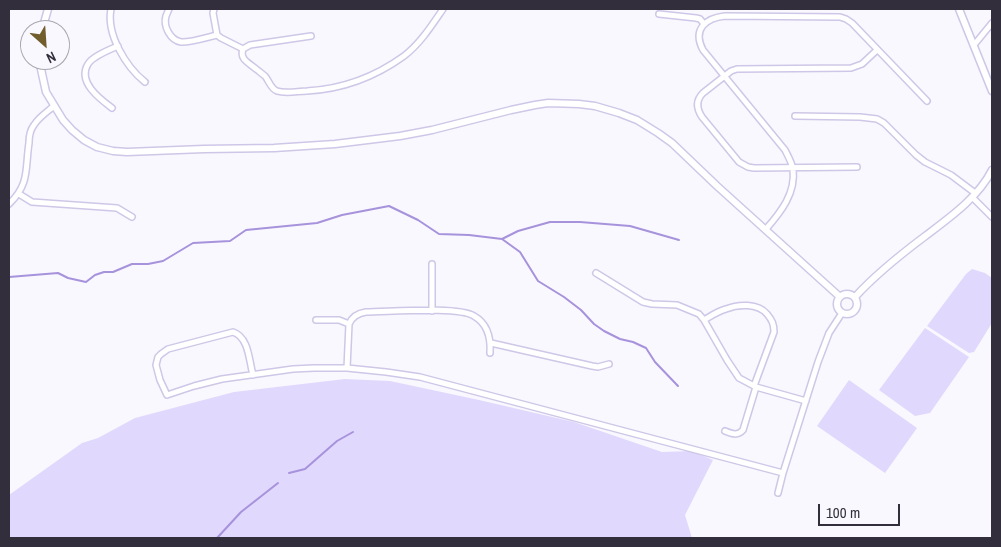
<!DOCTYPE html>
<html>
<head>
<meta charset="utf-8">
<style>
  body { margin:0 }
  #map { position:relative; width:1001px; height:547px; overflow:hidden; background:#f9f8fe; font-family:"Archivo Narrow",sans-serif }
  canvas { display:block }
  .frame { position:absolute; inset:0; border:10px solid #322e3b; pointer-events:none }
  .north { position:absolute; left:20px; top:20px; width:50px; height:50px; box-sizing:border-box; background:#f9f8fe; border:1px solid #a9a7b0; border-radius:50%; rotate:154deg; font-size:14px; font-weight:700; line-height:20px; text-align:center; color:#322e3b }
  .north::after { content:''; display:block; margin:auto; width:18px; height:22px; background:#725d2c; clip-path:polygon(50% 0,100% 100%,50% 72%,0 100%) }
  .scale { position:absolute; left:818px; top:504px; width:82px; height:22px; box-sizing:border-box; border:2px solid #322e3b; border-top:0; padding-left:6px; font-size:15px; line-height:18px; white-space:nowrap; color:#322e3b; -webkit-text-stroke:4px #f9f8fe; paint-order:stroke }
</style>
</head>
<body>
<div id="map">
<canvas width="1001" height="547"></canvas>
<div class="frame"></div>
<div class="north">N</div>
<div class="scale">100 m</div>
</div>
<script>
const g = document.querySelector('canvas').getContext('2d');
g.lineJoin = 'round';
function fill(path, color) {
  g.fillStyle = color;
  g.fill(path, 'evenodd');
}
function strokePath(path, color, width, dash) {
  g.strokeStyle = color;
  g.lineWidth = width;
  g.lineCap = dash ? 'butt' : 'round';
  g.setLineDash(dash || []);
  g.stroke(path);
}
const green = new Path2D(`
  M 972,269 L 985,273 L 992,278 L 992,323 L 974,352 L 969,353 L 927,326 L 966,274 Z
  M 925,328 L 969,357 L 930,413 L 915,416 L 879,390 Z
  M 345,379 L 390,381 L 479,400 L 574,422 L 662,452 L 692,451 L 713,460 L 685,515 L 692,538 L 9,538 L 9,495 L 82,443 L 98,438 L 135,418 L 234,392 Z
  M 849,380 L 917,428 L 885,473 L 817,426 Z`);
const stream = new Path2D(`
  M 502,239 L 520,252 L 538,281 L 564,297 L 581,310 L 594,324 L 604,331 L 620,339 L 633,342 L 646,348 L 655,362 L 678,386
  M 9,277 L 58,273 L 68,278 L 86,282 L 95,275 L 104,272 L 113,272 L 132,264 L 148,264 L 163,261 L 193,243 L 230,241 L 246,230 L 317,223 L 342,215 L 389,206 L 418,220 L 439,234 L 469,235 L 502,239 L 518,231 L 550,222 L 580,222 L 630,226 L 679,240
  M 289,473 L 305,469 L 337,441 L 353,432
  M 217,538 L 241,512 L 278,483`);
const minor = new Path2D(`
  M 111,9 C 106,34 126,67 145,82
  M 169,9 C 168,11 167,14 166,16 C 163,26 170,40 181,42 C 189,43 208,37 217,35
  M 214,9 L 213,13 L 217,35 L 221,38 L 243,49
  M 659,14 L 696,18 L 700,19 L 704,24
  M 311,36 L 250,45 L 243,49 C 239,59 249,63 256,69 C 259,71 262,74 265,76 C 269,81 271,89 277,91 C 286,94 298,91 307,91 C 343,89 375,77 404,56 C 420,44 432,25 443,9
  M 974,45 L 992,23
  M 112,108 C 100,99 77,82 88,64 C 93,56 109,50 118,46
  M 795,116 L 860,117 L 877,119 L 884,123 L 916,155 L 925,162 L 951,175 L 975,193
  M 857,167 L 754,168 L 748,167 L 739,162 L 702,117 C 696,108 696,100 703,93 L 731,71 L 737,69 L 851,68 L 862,64 L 877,50
  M 19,194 L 32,202 L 117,208 L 132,217
  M 972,197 L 992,217
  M 9,204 C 30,184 25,169 29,143 C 29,137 30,130 34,125 C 39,117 47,112 54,106
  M 766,229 C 781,212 796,193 793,169 C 792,163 788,156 785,150 L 703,50 C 692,29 706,18 725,16 L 840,17 L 846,19 L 852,23 L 927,101
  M 596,273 L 643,302 L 652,304 L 677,305 L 699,314 L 704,320 L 727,360 L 739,378 L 756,387 L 806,401
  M 432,311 L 432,264
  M 316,320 L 339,320 L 349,324
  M 704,320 C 711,316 718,311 726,309 C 738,304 758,303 767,314 C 772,320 774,324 774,332 L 754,386
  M 491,343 L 592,366 L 598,367 L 609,364
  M 347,368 L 349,324 C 352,317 359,313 366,312 C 389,312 458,306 474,316 C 488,324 491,338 490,353
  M 253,375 C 249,361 249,337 233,332 L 168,349 L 161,354 L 158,357 L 156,365 L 160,380 L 167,395 L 194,386 L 222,379 L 293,369 L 314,368 L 347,368 L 386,372 L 420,377 L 783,473
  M 725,431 C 732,434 738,436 743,430 L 756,387
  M 778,493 L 783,473 L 818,362 L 829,333 L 842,313`);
const tertiary = new Path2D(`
  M 959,9 L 992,91
  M 42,30 L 48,9
  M 39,60 L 46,92 L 63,120 L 72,130 L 84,140 L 97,147 L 113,151 L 127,152 L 204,149 L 274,148 L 335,144 L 400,136 L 432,130 L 511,110 L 535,105 L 548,103 L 579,104 L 595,106 L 619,113 L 637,120 L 658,133 L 672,143 L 717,186 L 840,297
  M837 304a10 10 0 1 1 20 0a10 10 0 1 1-20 0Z
  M 855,297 C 876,274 900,255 924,237 C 949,218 978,198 992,170`);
fill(green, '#e1d8fd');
strokePath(stream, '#a792dc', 2);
strokePath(minor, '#cfc7e7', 8);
strokePath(tertiary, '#cfc7e7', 9);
strokePath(minor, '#fff', 5);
strokePath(tertiary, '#fff', 6);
</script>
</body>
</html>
